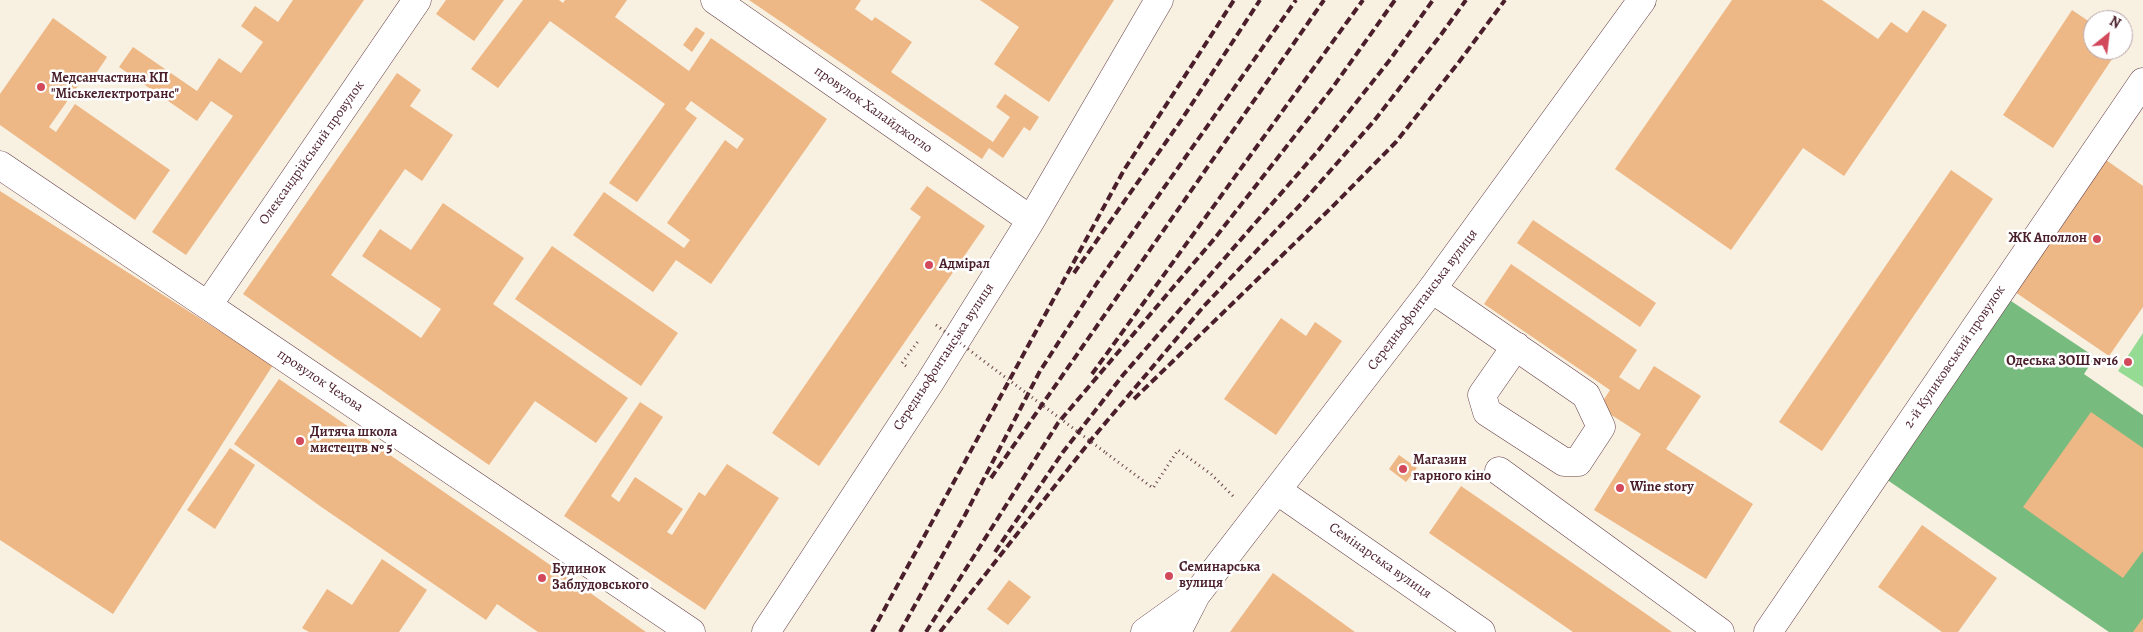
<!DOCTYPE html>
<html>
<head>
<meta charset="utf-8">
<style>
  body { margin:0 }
  #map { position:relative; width:2143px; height:632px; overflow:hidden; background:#f8f0e1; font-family:Alegreya,serif }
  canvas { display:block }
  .north { position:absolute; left:2083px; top:10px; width:50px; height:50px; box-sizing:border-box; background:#fff; border:1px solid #b7a5aa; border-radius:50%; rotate:29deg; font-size:14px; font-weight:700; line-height:20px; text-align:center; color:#4a1f2b }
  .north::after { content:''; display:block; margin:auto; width:18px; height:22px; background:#d1495b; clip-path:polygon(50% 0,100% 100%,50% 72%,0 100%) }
</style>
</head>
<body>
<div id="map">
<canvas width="2143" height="632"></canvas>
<div class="north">N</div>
</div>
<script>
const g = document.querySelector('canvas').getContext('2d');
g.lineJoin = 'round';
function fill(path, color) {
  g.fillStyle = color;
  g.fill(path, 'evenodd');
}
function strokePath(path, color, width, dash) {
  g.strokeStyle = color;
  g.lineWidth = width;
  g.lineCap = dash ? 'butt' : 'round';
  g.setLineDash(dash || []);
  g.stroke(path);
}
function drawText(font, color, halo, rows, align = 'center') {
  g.font = font + ' Alegreya,serif';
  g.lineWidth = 5;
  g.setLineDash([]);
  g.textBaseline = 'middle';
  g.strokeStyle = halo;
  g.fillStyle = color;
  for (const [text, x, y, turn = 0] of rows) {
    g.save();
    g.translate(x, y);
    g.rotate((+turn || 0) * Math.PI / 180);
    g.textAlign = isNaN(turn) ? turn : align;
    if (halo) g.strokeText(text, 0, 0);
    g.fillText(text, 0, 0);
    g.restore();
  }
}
const green = new Path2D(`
  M 2143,333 L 2143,387 L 2118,371 Z`);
const forest = new Path2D(`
  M 2011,301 L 2095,357 L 2084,374 L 2143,415 L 2143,632 L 2109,632 L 1883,477 Z`);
const building = new Path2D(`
  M 293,0 L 364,0 L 186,255 L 152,232 L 233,116 L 211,101 L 197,121 L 119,67 L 133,47 L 197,91 L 219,58 L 241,73 L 263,42 L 241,26 L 255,6 L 278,22 Z
  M 446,0 L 504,0 L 474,41 L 436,14 Z
  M 523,0 L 559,0 L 563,3 L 565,0 L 627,0 L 615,17 L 689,71 L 711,38 L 827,119 L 711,284 L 676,260 L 653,292 L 573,235 L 604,192 L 684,248 L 690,240 L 667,223 L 725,140 L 737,149 L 744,139 L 691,101 L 685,109 L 697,118 L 637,202 L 609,183 L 665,104 L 550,21 L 498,88 L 471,69 Z
  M 749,0 L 861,0 L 855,9 L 872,21 L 875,17 L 912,42 L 891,72 L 993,142 L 1010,117 L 996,107 L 1005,94 L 1039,117 L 1030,131 L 1024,127 L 1003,158 L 989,148 L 982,159 Z
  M 980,0 L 1114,0 L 1049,102 L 994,64 L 1019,27 Z
  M 1732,0 L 1822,0 L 1878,39 L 1891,22 L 1907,33 L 1923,10 L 1947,25 L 1844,176 L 1803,148 L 1731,250 L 1615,169 Z
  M 2072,10 L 2093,24 L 2093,50 L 2118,50 L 2053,148 L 2003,115 Z
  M 53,18 L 107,57 L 91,81 L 85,76 L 49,127 L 56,132 L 75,104 L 170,170 L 135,220 L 0,125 L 0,94 Z
  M 696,27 L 705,33 L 692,52 L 683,45 Z
  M 397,73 L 421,90 L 410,106 L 453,135 L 422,181 L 405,169 L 331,275 L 421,338 L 441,309 L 362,256 L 380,229 L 411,250 L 443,203 L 524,258 L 493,304 L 628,398 L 596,443 L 535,401 L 489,465 L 243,294 Z
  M 2106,160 L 2143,186 L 2143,307 L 2109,356 L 2015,292 Z
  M 1951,170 L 1993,199 L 1822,451 L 1779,422 Z
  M 927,186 L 985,226 L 819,466 L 772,433 L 921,217 L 910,209 Z
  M 0,191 L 273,365 L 113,614 L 0,540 Z
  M 1533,220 L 1656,303 L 1640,327 L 1517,243 Z
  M 552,246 L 678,333 L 641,386 L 515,299 Z
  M 1511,264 L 1637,350 L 1619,377 L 1639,390 L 1654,366 L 1701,396 L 1666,449 L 1753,504 L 1706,579 L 1594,510 L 1641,434 L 1599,407 L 1610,390 L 1484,304 Z
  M 1281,318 L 1306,336 L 1315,322 L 1342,341 L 1276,435 L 1224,399 Z
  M 279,379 L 533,553 L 646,632 L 538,632 L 497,604 L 486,620 L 320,506 L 234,444 Z
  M 640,402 L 663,417 L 611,496 L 619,502 L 635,477 L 683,509 L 667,532 L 672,535 L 699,492 L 705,496 L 727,464 L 779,498 L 705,610 L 564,516 Z
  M 2091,412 L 2143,448 L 2143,551 L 2123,578 L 2023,507 Z
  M 230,448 L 255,465 L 215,529 L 187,510 Z
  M 1399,455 L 1417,468 L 1406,482 L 1389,469 Z
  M 1461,486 L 1652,618 L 1672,632 L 1573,632 L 1429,533 Z
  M 1922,525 L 1997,578 L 1958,632 L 1942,632 L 1878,587 Z
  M 382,559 L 427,590 L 399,632 L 309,632 L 302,628 L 327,589 L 352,605 Z
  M 1273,573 L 1355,632 L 1230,632 Z
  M 1009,580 L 1031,597 L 1008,625 L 987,609 Z
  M 2143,618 L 2143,632 L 2133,632 Z`);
const path = new Path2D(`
  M 906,366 L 902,363 L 919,340
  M 1106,453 L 1153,488 L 1178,450 L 1211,474 L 1234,497`);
const minor = new Path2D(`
  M 715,0 L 1031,220
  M 0,165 L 691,632
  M 1432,289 L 1586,395 L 1601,427 L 1578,462 L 1564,462 L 1487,412 L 1482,395 L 1516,346
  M 208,305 L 417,0
  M 1499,471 L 1720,632
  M 1278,491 L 1481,632
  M 766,632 L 930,382 L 1031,220 L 1159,0
  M 1768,632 L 2143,82`);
const major = new Path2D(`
  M 1145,632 L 1191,599
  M 1177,632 L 1196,595 L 1432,289 L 1642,0`);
const rail = new Path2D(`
  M 1074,273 L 1180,122 L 1260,0
  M 1092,374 L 1363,0
  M 1134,399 L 1332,207 L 1396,142 L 1459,62 L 1505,0
  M 991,478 L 1324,0
  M 995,552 L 1063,452 L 1123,375 L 1317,152 L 1389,61 L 1433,0
  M 872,632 L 1124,170 L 1234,0
  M 900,632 L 965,515 L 1040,371 L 1097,283 L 1296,0
  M 926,632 L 1058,423 L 1215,238 L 1333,87 L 1395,0
  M 940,632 L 1091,440 L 1204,306 L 1302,203 L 1374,121 L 1440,36 L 1466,0`);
const pathBridge = new Path2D(`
  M 936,325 L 1106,453`);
const markers = [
  [41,87,5,"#d1495b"],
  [2097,239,5,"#d1495b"],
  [929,265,5,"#d1495b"],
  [2128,362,5,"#d1495b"],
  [300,441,5,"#d1495b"],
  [1403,469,5,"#d1495b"],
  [1620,488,5,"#d1495b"],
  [1169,576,5,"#d1495b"],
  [542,578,5,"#d1495b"]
];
const poiNames = [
  ["Медсанчастина КП",51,79],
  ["\"Міськелектротранс\"",51,95],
  ["ЖК Аполлон",2087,239,"right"],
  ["Адмірал",939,265],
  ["Одеська ЗОШ №16",2118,362,"right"],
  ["Дитяча школа",310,433],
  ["мистецтв № 5",310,449],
  ["Магазин",1413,461],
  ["гарного кіно",1413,477],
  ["Wine story",1630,488],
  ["Семинарська",1179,568],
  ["вулиця",1179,584],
  ["Будинок",552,570],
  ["Заблудовського",552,586]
];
const streetNames = [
  ["провулок Халайджогло",873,110,35],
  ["Олександрійський провулок",312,153,-55],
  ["Середньофонтанська вулиця",1423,300,-53],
  ["Середньофонтанська вулиця",944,357,-57],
  ["2-й Куликовський провулок",1955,357,-56],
  ["провулок Чехова",320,381,34],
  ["Семінарська вулиця",1380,561,35]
];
fill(green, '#95db94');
fill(forest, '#78bb7e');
fill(building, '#edb885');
strokePath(minor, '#643e46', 29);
strokePath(major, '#643e46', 29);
strokePath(path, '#643e46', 3, [1, 4]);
strokePath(minor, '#fff', 28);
strokePath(major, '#fff', 28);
strokePath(rail, '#4a1f2b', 4, [8, 4]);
strokePath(pathBridge, '#643e46', 3, [1, 4]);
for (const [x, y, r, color] of markers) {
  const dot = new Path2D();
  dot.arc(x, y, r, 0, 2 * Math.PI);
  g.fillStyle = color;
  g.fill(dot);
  strokePath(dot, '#fff', 2);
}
drawText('bold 14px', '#4a1f2b', '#fff', poiNames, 'left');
drawText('14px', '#4a1f2b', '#fff', streetNames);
</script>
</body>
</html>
